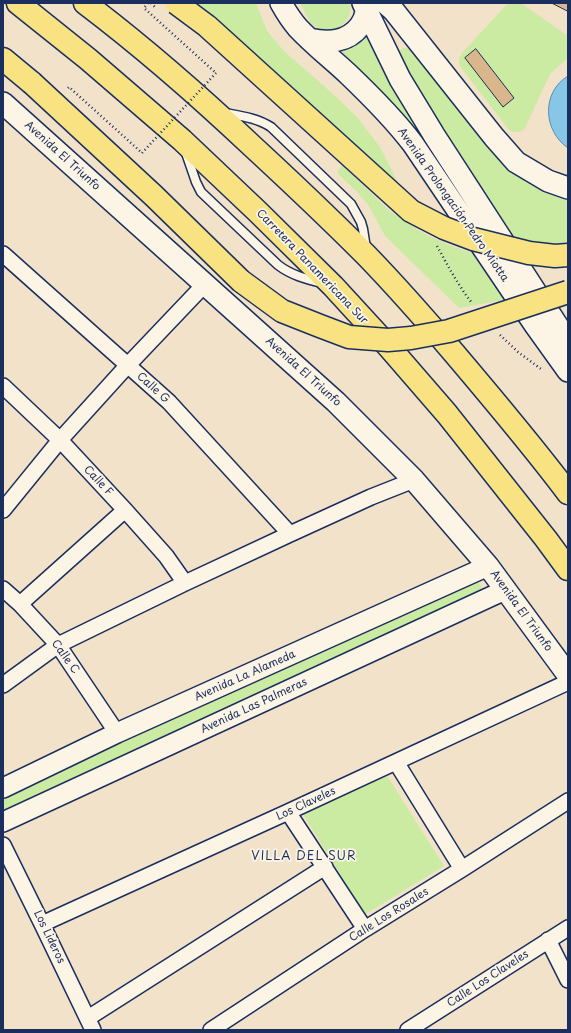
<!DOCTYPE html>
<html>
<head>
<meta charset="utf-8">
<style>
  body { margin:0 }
  #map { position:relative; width:571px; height:1033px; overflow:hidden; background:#f2e2ca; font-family:"Playpen Sans",sans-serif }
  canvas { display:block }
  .frame { position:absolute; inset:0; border:4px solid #1b2f5e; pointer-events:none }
</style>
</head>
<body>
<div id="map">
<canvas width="571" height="1033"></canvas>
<div class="frame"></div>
</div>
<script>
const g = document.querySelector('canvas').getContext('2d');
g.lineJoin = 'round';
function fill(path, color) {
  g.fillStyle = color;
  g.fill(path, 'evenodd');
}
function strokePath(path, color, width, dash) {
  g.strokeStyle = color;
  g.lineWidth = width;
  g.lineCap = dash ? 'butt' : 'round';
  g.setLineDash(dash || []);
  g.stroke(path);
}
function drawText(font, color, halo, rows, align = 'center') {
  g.font = font + ' "Playpen Sans",sans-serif';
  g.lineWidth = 3.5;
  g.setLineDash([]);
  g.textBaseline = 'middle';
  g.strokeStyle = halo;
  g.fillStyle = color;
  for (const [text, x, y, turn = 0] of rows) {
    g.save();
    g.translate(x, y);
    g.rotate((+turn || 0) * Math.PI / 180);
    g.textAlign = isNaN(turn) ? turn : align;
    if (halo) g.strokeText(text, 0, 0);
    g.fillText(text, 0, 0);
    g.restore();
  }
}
const green = new Path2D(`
  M 188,3 L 256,3 L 267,31 L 284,51 L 333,94 L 357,117 L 380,147 L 400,187 L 284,80 Z
  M 300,3 L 350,3 C 354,22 332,39 315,27 C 308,22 305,11 300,3 Z
  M 508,3 L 521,3 L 568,36 L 568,58 L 550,74 L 525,128 C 520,133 515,133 509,130 L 462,69 C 458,63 458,59 462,53 Z
  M 368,27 L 461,189 L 407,124 L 336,51 Z
  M 403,48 L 407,48 L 414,51 L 519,175 C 535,185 550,194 568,201 L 568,242 C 545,245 531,245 510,235 L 395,57 L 397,53 Z
  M 342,165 L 391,212 L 425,234 L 449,245 L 472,253 L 504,300 L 459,308 L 385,236 L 369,206 L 358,193 L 337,173 Z
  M 472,579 C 480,581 482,585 481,594 L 3,817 L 3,796 Z
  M 386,774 L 444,866 L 364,915 L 303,814 Z`);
const water = new Path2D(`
  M 568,76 L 568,148 C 543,131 541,92 568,76 Z`);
const building = new Path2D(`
  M 552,3 L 568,3 L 568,11 Z
  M 476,49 L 514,98 L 503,107 L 465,58 Z`);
const path = new Path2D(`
  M 148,3 L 144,8 L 216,73
  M 151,3 L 156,8
  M 68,88 L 69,87 L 142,153
  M 437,246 C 448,266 458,285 472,303
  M 500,335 L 518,352 L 541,369`);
const service = new Path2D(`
  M 225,113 C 241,116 257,118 271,127 L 351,204 L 361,222 L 363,229 L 366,248
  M 186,153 L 196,182 L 201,192 L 278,265 C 291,275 306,279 322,283`);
const minor = new Path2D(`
  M 3,254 L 169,402 L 290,534
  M 3,386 L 60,440 L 125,510 L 166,556 L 185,583
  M 3,510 L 60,440 L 127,366 L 205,284
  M 3,589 L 20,604 L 58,645 L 117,733
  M 20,604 L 125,510
  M 3,685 L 58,645 L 185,583 L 290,534 L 371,497 L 414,480
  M 396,762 L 462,869
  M 288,812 L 365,929
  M 3,845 L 42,924 L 93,1030
  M 42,924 L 288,812 L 568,682
  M 548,940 L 568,980
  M 88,1018 L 325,867
  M 211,1030 L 365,929 L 462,869 L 568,801
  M 408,1030 L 568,928`);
const tertiary = new Path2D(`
  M 3,788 L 117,733 L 488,566
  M 3,822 L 505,590`);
const secondary = new Path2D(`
  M 281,3 C 286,12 291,20 298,28 C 314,45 332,59 348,74 C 371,96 394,119 413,144 L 535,325 L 568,371
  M 363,3 L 400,79 L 434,135 L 568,342
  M 385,3 L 394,11 L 494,137 L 516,162 L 548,181 L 568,188
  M 309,39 C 328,43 347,43 360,26 C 363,22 365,17 366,12
  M 3,103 L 336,402 L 414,480 L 488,566 L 568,675`);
const motorway = new Path2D(`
  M 18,3 L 88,59 L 182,140 L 258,212 L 333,286 L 389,347 L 447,414 L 546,539 L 568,569
  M 85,3 C 143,47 198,95 251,145 C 290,181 329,218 366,255 C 397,287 426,320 454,353 C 493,399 532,445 568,493
  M 3,59 L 32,83`);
const pathBridge = new Path2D(`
  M 142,153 L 216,73`);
const motorwayBridge = new Path2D(`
  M 176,3 L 207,26 L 411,211 L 444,228 L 473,239 L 529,253 L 555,256 L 568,255
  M 32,83 L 154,196 L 241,281 L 282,311 L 320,326 L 349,337 L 388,340 L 411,338 L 449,331 L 568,292`);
const streetNames = [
  ["Avenida El Triunfo",62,156,42],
  ["Avenida Prolongación Pedro Miotta",453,205,55],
  ["Carretera Panamericana Sur",312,267,46],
  ["Avenida El Triunfo",303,372,42],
  ["Calle G",153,388,42],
  ["Calle F",98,481,47],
  ["Avenida El Triunfo",521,611,54],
  ["Calle C",65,657,54],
  ["Avenida La Alameda",245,676,-24],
  ["Avenida Las Palmeras",254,706,-25],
  ["Los Claveles",306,804,-25],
  ["Calle Los Rosales",389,915,-32],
  ["Los Lideros",49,937,64],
  ["Calle Los Claveles",488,979,-33]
];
const neighbourhoodNames = [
  ["VILLA DEL SUR",304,857]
];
fill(green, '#cbeba3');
fill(water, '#88c6e8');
strokePath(water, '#5c8ab1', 1);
fill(building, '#dab68c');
strokePath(building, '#1b2f5e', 1);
strokePath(service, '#1b2f5e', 11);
strokePath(minor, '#1b2f5e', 18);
strokePath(tertiary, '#1b2f5e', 22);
strokePath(secondary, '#1b2f5e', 24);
strokePath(motorway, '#1b2f5e', 25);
strokePath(path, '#1b2f5e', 2.5, [1, 3]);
strokePath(service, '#fcf5e5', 8);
strokePath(minor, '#fcf5e5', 15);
strokePath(tertiary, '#fcf5e5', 19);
strokePath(secondary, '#fcf5e5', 21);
strokePath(motorway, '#f8e281', 22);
strokePath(motorwayBridge, '#1b2f5e', 25, []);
strokePath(pathBridge, '#1b2f5e', 2.5, [1, 3]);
strokePath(motorwayBridge, '#f8e281', 22);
drawText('11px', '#1b2f5e', '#fcf5e5', streetNames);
g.letterSpacing = '1px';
drawText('12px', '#1b2f5e', '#fcf5e5', neighbourhoodNames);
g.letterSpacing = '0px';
</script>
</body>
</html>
